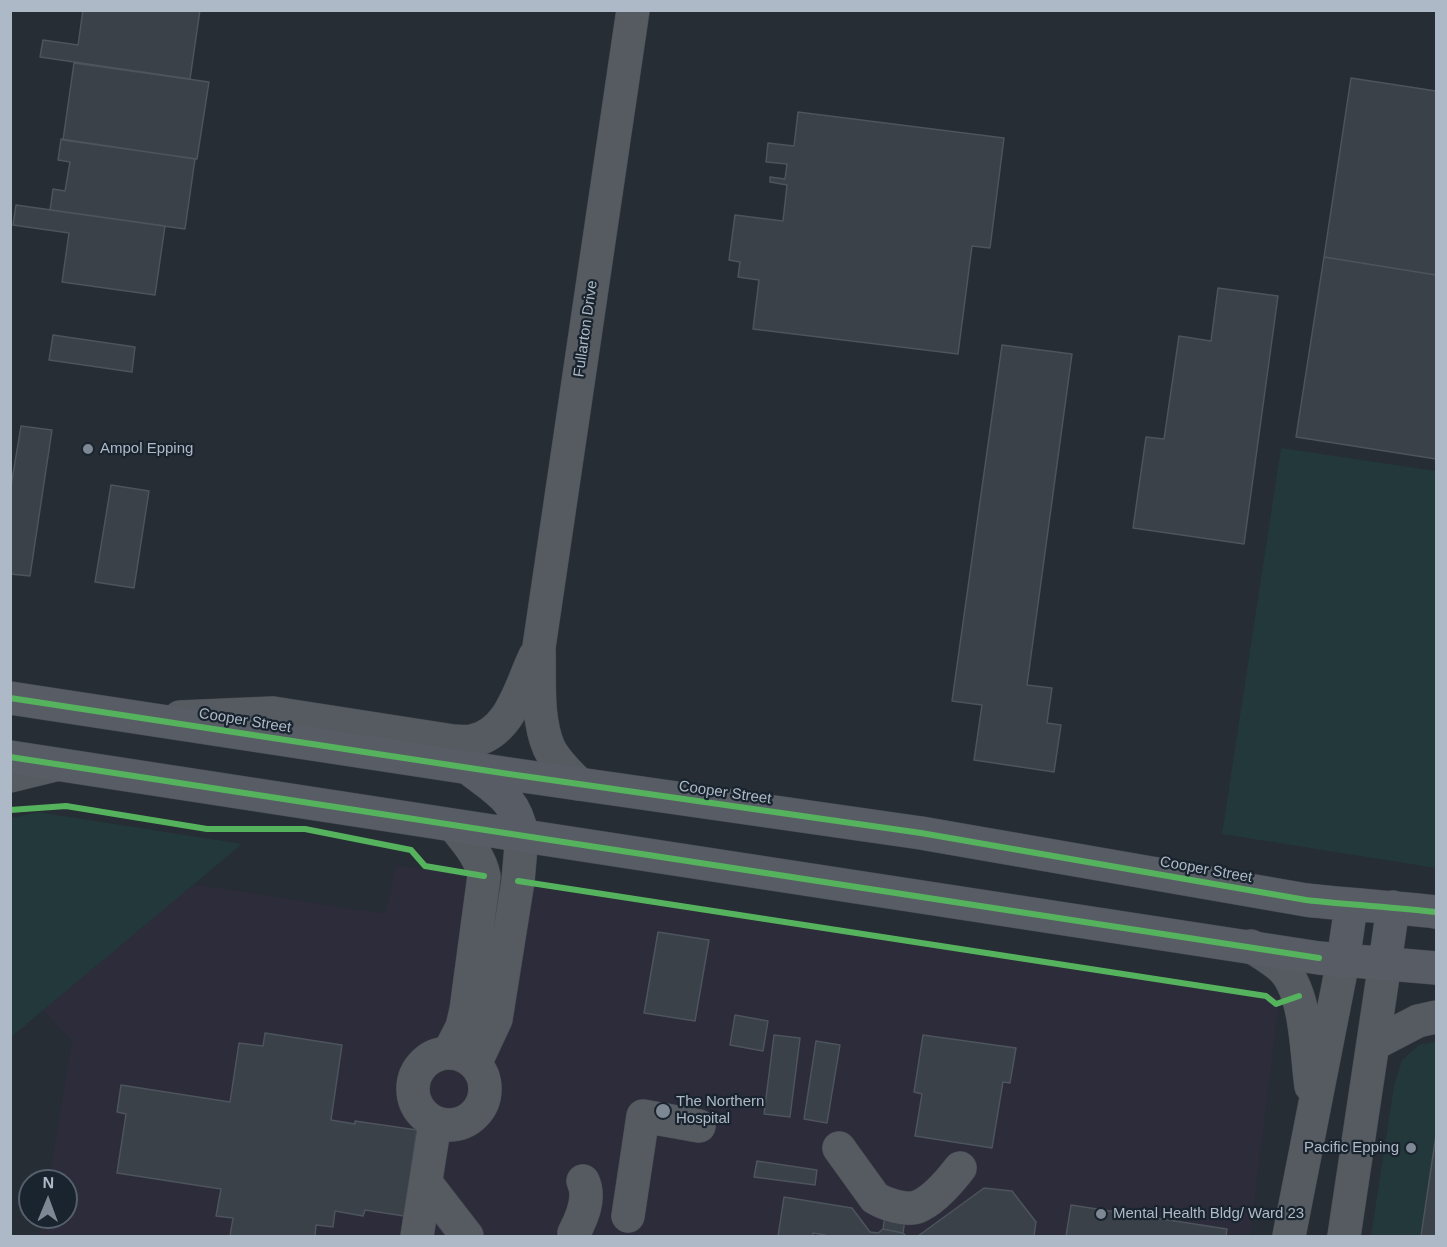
<!DOCTYPE html>
<html>
<head>
<meta charset="utf-8">
<style>
  body { margin:0 }
  #map { position:relative; width:1447px; height:1247px; overflow:hidden; background:#262d34; font-family:Helvetica,sans-serif }
  canvas { display:block }
  .frame { position:absolute; inset:0; border:12px solid #aeb9c7; pointer-events:none }
  .north { position:absolute; left:18px; top:1169px; width:60px; height:60px; box-sizing:border-box; background:#19242f; border:2px solid #55606c; border-radius:50%; rotate:1deg; font-size:16px; font-weight:700; line-height:24px; text-align:center; color:#aeb9c7 }
  .north::after { content:''; display:block; margin:auto; width:21px; height:27px; background:#7e8894; clip-path:polygon(50% 0,100% 100%,50% 72%,0 100%) }
</style>
</head>
<body>
<div id="map">
<canvas width="1447" height="1247"></canvas>
<div class="frame"></div>
<div class="north">N</div>
</div>
<script>
const g = document.querySelector('canvas').getContext('2d');
g.lineJoin = 'round';
function fill(path, color) {
  g.fillStyle = color;
  g.fill(path, 'evenodd');
}
function strokePath(path, color, width, dash) {
  g.strokeStyle = color;
  g.lineWidth = width;
  g.lineCap = dash ? 'butt' : 'round';
  g.setLineDash(dash || []);
  g.stroke(path);
}
function drawText(font, color, halo, rows, align = 'center') {
  g.font = font + ' Helvetica,sans-serif';
  g.lineWidth = 4.5;
  g.setLineDash([]);
  g.textBaseline = 'middle';
  g.strokeStyle = halo;
  g.fillStyle = color;
  for (const [text, x, y, turn = 0] of rows) {
    g.save();
    g.translate(x, y);
    g.rotate((+turn || 0) * Math.PI / 180);
    g.textAlign = isNaN(turn) ? turn : align;
    if (halo) g.strokeText(text, 0, 0);
    g.fillText(text, 0, 0);
    g.restore();
  }
}
const medical = new Path2D(`
  M 396,865 L 1280,996 L 1250,1236 L 39,1236 L 43,1217 L 66,1217 L 66,1181 L 49,1181 L 72,1041 L 43,1010 L 193,884 L 385,914 Z`);
const green = new Path2D(`
  M 1281,448 L 1436,471 L 1436,868 L 1222,834 Z
  M 38,812 L 242,844 L 11,1037 L 11,818 Z
  M 1436,1042 L 1436,1135 L 1421,1236 L 1371,1236 L 1394,1086 L 1402,1060 L 1419,1045 Z`);
const building = new Path2D(`
  M 83,10 L 200,10 L 190,79 L 40,57 L 43,40 L 78,45 Z
  M 74,63 L 209,82 L 197,159 L 63,140 Z
  M 1351,78 L 1436,91 L 1436,275 L 1324,257 Z
  M 798,112 L 1004,138 L 990,248 L 972,246 L 958,354 L 753,329 L 759,280 L 738,277 L 740,262 L 729,260 L 735,215 L 783,221 L 787,185 L 770,182 L 770,177 L 785,179 L 787,164 L 766,162 L 768,143 L 794,146 Z
  M 61,139 L 195,159 L 185,229 L 50,210 L 53,189 L 65,191 L 70,162 L 58,160 Z
  M 16,205 L 165,226 L 155,295 L 62,282 L 69,233 L 13,225 Z
  M 1324,257 L 1436,275 L 1436,459 L 1296,437 Z
  M 1218,288 L 1278,296 L 1244,544 L 1133,528 L 1146,437 L 1164,439 L 1179,336 L 1211,341 Z
  M 53,335 L 135,347 L 132,372 L 49,360 Z
  M 1002,345 L 1072,354 L 1027,685 L 1052,688 L 1047,723 L 1061,725 L 1054,772 L 974,760 L 982,705 L 952,701 Z
  M 21,426 L 52,430 L 30,576 L 10,574 L 10,492 Z
  M 111,485 L 149,491 L 134,588 L 95,582 Z
  M 658,932 L 709,940 L 695,1021 L 644,1013 Z
  M 735,1015 L 768,1021 L 763,1051 L 730,1045 Z
  M 265,1033 L 342,1045 L 331,1120 L 355,1124 L 355,1121 L 417,1130 L 404,1216 L 365,1210 L 363,1216 L 335,1211 L 333,1227 L 316,1225 L 315,1236 L 230,1236 L 233,1218 L 216,1216 L 221,1189 L 117,1173 L 126,1114 L 117,1112 L 121,1085 L 230,1102 L 239,1043 L 263,1046 Z
  M 774,1035 L 800,1038 L 790,1117 L 764,1114 Z
  M 923,1035 L 1016,1048 L 1010,1083 L 1003,1082 L 992,1148 L 915,1136 L 922,1094 L 914,1092 Z
  M 816,1041 L 840,1045 L 827,1123 L 804,1119 Z
  M 1436,1135 L 1436,1236 L 1421,1236 Z
  M 757,1161 L 817,1170 L 815,1185 L 754,1177 Z
  M 984,1188 L 1012,1191 L 1036,1222 L 1034,1236 L 918,1236 Z
  M 888,1196 L 908,1199 L 903,1233 L 883,1229 Z
  M 784,1197 L 852,1208 L 870,1232 L 878,1233 L 883,1229 L 903,1233 L 906,1236 L 825,1236 L 825,1235 L 813,1233 L 813,1236 L 778,1236 Z
  M 1071,1205 L 1227,1229 L 1226,1236 L 1066,1236 Z`);
const minor = new Path2D(`
  M 180,717 L 273,713 L 453,741 C 458,741 466,742 472,741 C 511,733 520,687 535,656
  M 10,776 L 55,765
  M 579,784 C 568,773 556,762 549,748 C 536,717 540,680 539,647 L 633,10
  M 1251,946 C 1261,953 1272,959 1281,967 C 1307,991 1306,1052 1311,1086
  M 1374,1044 L 1418,1021 L 1436,1017
  M 449,1052 L 462,1027 L 466,1010 L 484,876 C 480,856 466,841 454,826
  M413 1089a36 36 0 1 1 72 0a36 36 0 1 1-72 0Z
  M 475,1064 L 496,1019 L 518,881 L 522,835
  M 839,1148 L 875,1198 C 885,1204 905,1211 917,1207 C 933,1201 950,1181 960,1168
  M 426,1183 L 467,1236
  M 628,1216 L 643,1116 L 699,1126
  M 574,1233 C 582,1218 591,1198 583,1181
  M 417,1236 L 435,1123
  M 1289,1236 L 1343,961
  M 1344,1236 L 1385,963`);
const major = new Path2D(`
  M 10,698 L 509,774 L 921,833 L 1306,900 C 1350,905 1393,907 1436,912
  M 10,757 L 1319,958 L 1436,968
  M 468,768 C 496,790 516,798 522,835
  M 1343,961 L 1351,906
  M 1385,963 L 1393,907`);
const cycleway = new Path2D(`
  M 10,698 L 509,774 L 921,833 L 1306,900 C 1350,905 1393,907 1436,912
  M 10,757 L 1319,958
  M 10,810 L 66,806 L 207,829 L 305,829 L 411,850 L 425,866 L 484,876
  M 518,881 L 1266,996 L 1276,1004 L 1299,996`);
const markers = [
  [88,449,6,"#7e8894"],
  [663,1111,8,"#7e8894"],
  [1411,1148,6,"#7e8894"],
  [1101,1214,6,"#7e8894"]
];
const streetNames = [
  ["Fullarton Drive",586,329,-82],
  ["Cooper Street",245,721,9],
  ["Cooper Street",725,793,8],
  ["Cooper Street",1206,870,10]
];
const poiNames = [
  ["Ampol Epping",100,449],
  ["The Northern",676,1102],
  ["Hospital",676,1119],
  ["Pacific Epping",1399,1148,"right"],
  ["Mental Health Bldg/ Ward 23",1113,1214]
];
fill(medical, '#2c2c3a');
fill(green, '#23383a');
fill(building, '#3b4148');
strokePath(building, '#4d545c', 1.5);
strokePath(minor, '#44494f', 34);
strokePath(major, '#434951', 34);
strokePath(minor, '#565b62', 33);
strokePath(major, '#585d65', 33);
strokePath(cycleway, '#56b35d', 6);
for (const [x, y, r, color] of markers) {
  const dot = new Path2D();
  dot.arc(x, y, r, 0, 2 * Math.PI);
  g.fillStyle = color;
  g.fill(dot);
  strokePath(dot, '#19242f', 2);
}
drawText('15px', '#aeb9c7', '#19242f', streetNames);
drawText('15px', '#aeb9c7', '#19242f', poiNames, 'left');
</script>
</body>
</html>
